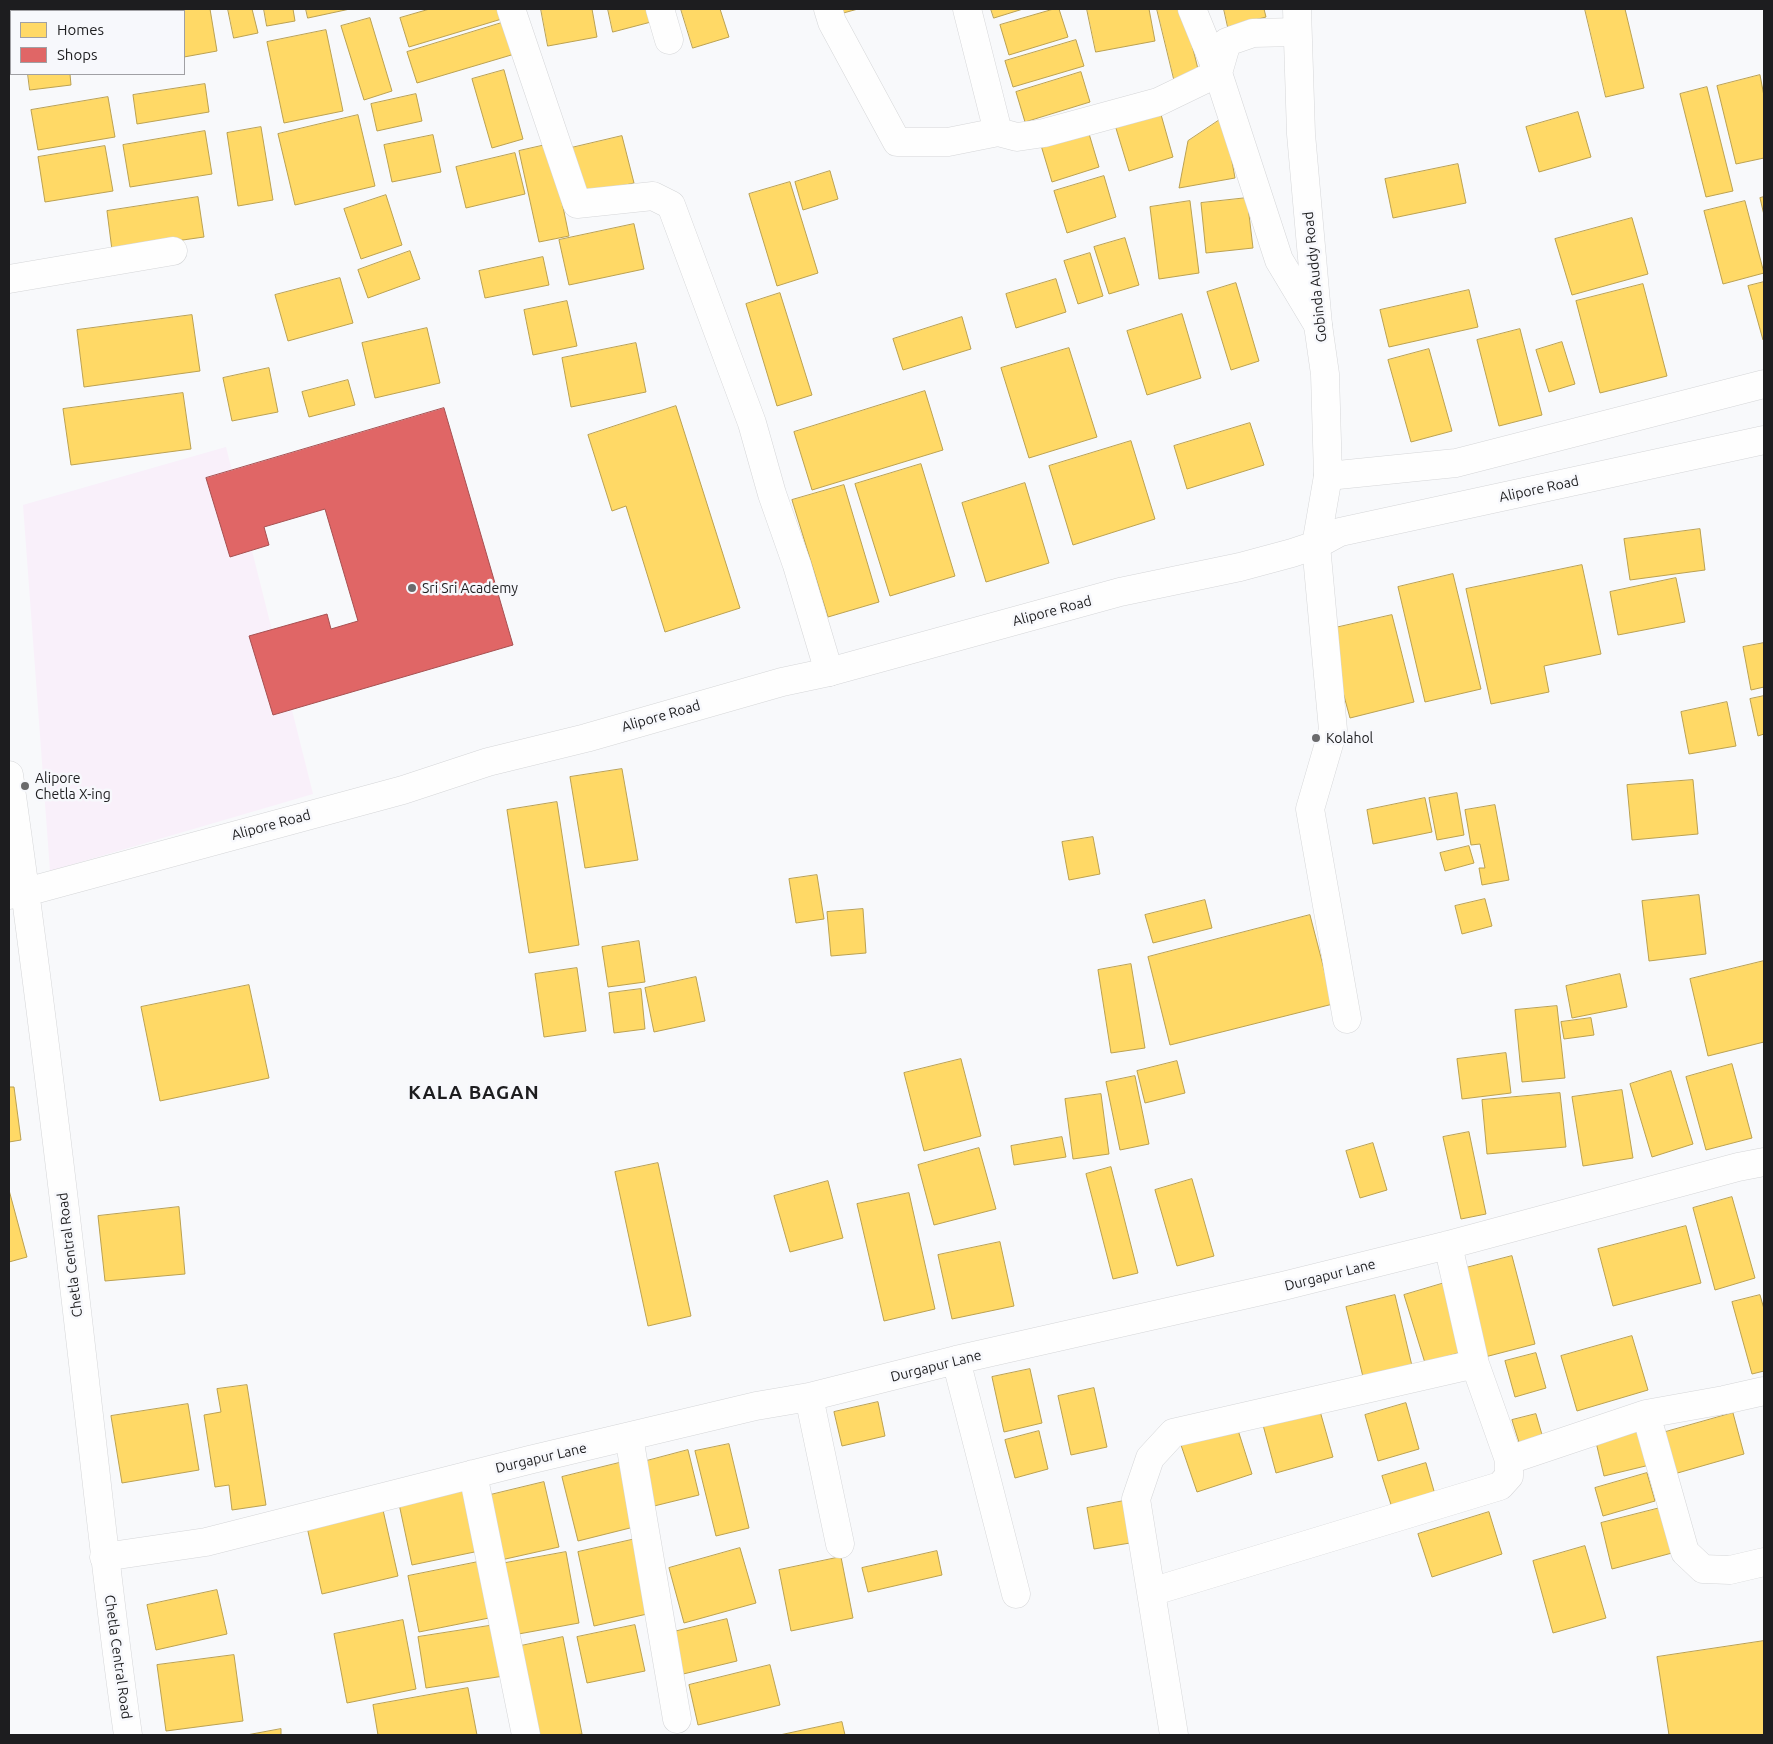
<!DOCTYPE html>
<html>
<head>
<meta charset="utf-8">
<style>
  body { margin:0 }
  #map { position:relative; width:1773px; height:1744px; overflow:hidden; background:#f8f9fb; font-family:Ubuntu,sans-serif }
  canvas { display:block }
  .frame { position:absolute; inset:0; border:10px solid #1d1d1f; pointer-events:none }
  .legend { position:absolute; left:10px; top:10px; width:175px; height:65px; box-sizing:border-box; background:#f7f8fc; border:1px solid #a0a0a4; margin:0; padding:6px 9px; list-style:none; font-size:15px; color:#1d1d1f }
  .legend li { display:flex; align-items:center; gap:10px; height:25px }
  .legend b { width:25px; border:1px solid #a0a0a4 }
</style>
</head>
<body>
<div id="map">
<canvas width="1773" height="1744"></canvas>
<div class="frame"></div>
<ul class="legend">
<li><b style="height:14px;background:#ffd966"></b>Homes</li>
<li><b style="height:14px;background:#e06666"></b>Shops</li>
</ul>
</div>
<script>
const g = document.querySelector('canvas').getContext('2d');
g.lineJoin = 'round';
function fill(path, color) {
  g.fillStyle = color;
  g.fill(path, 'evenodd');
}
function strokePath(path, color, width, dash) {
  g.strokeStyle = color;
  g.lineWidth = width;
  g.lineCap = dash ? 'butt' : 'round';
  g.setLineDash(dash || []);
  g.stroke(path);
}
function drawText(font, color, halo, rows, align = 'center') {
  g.font = font + ' Ubuntu,sans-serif';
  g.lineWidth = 5;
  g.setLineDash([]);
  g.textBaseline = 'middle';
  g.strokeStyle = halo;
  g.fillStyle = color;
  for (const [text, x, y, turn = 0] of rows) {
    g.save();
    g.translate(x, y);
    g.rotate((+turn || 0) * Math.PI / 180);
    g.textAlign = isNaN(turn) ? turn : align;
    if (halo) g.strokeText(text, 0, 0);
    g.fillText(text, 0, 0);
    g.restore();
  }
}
const commercial = new Path2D(`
  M 226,447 L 313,794 L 50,871 L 23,505 Z`);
const homes = new Path2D(`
  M 105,9 L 146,9 L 147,11 L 106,11 Z
  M 158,9 L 210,9 L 217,51 L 184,57 L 184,11 L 158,11 Z
  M 228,9 L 252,9 L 258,33 L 234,38 Z
  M 264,9 L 293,9 L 295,21 L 267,26 Z
  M 306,9 L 350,9 L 308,18 Z
  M 430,9 L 502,9 L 505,18 L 409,47 L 400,18 Z
  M 541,9 L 592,9 L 597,37 L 548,46 Z
  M 608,9 L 648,9 L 651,22 L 613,32 Z
  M 681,9 L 720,9 L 729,37 L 693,48 Z
  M 835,9 L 858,9 L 836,15 Z
  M 991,9 L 1023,9 L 994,18 Z
  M 1054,9 L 1059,9 L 1068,37 L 1009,55 L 1000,25 Z
  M 1087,9 L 1149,9 L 1155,41 L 1096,52 Z
  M 1157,9 L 1183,9 L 1200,77 L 1175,83 Z
  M 1224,9 L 1264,9 L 1266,17 L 1228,27 Z
  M 1585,9 L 1625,9 L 1644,88 L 1606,97 Z
  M 370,18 L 392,91 L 364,100 L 341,26 Z
  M 508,21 L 518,53 L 417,83 L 407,52 Z
  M 326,30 L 343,111 L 284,123 L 267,42 Z
  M 1076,40 L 1084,66 L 1013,87 L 1005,61 Z
  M 504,70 L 523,139 L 492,148 L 472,79 Z
  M 1081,72 L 1090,102 L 1025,122 L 1016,92 Z
  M 28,74 L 70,74 L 71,85 L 30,90 Z
  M 1760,75 L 1764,96 L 1764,158 L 1736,164 L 1717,86 Z
  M 205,84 L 209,112 L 137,124 L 133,95 Z
  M 1707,87 L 1733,191 L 1706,197 L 1680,94 Z
  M 416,94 L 422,121 L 377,131 L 371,104 Z
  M 108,97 L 115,137 L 38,150 L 31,110 Z
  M 1160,111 L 1173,157 L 1129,171 L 1115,125 Z
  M 1578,112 L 1591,157 L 1539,172 L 1526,127 Z
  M 358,115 L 375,186 L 295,205 L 278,134 Z
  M 1224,117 L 1235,178 L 1179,188 L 1188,141 Z
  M 261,127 L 273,200 L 238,206 L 227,133 Z
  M 1087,127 L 1099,167 L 1052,182 L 1040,142 Z
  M 205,131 L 212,174 L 130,187 L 123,145 Z
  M 433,135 L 441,172 L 392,182 L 384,145 Z
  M 622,136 L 634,183 L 583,195 L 571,148 Z
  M 550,144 L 569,236 L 539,242 L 519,151 Z
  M 105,146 L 113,191 L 45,202 L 38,157 Z
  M 515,153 L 525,194 L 466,208 L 456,167 Z
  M 1458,164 L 1466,203 L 1393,218 L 1385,179 Z
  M 830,171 L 838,199 L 803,210 L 795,182 Z
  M 1104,176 L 1116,217 L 1067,233 L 1054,191 Z
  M 790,182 L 818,273 L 777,286 L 749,194 Z
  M 386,195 L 402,245 L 361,259 L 344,209 Z
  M 198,197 L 204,237 L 112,250 L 107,211 Z
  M 1764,197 L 1764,215 L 1760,198 Z
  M 1247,198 L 1253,248 L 1206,253 L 1201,203 Z
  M 1190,201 L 1199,273 L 1159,279 L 1150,207 Z
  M 1745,201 L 1764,273 L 1723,284 L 1704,211 Z
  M 1632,218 L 1648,274 L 1572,295 L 1555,239 Z
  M 634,224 L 644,269 L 569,285 L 559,240 Z
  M 1125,238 L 1139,285 L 1109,294 L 1094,247 Z
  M 410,251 L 420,279 L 368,298 L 358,270 Z
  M 1090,253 L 1103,296 L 1078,304 L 1064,261 Z
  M 543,257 L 549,285 L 485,298 L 479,271 Z
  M 340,278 L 353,323 L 288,341 L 275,295 Z
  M 1056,279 L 1066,312 L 1016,328 L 1006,294 Z
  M 1764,282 L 1764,339 L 1763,340 L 1748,286 Z
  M 1236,283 L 1259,361 L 1231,370 L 1207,292 Z
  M 1643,284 L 1667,376 L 1600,393 L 1576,301 Z
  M 1469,290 L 1478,327 L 1389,347 L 1380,310 Z
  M 780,293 L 812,395 L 777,406 L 746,304 Z
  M 567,301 L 577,346 L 533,355 L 524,310 Z
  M 1182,314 L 1201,378 L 1147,395 L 1127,331 Z
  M 192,315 L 200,371 L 84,387 L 77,330 Z
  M 962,317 L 971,349 L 903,370 L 893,339 Z
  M 427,328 L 440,383 L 375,398 L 362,343 Z
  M 1520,329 L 1542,415 L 1499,426 L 1477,340 Z
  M 1562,342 L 1575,384 L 1549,392 L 1536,350 Z
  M 636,343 L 646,392 L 571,407 L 562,358 Z
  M 1069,348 L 1097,437 L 1029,458 L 1001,368 Z
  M 1429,349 L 1452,431 L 1411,442 L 1388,360 Z
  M 269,368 L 278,412 L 232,421 L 223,378 Z
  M 348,380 L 355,405 L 309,417 L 302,392 Z
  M 925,391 L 943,450 L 812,490 L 794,432 Z
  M 183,393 L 191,449 L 71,465 L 63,409 Z
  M 676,406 L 740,608 L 665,632 L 626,506 L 612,511 L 588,435 Z
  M 1250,423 L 1264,465 L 1187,489 L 1174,446 Z
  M 1131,441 L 1155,519 L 1073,545 L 1049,466 Z
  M 921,464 L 955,576 L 890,596 L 855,484 Z
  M 1025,483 L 1049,563 L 986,582 L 962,503 Z
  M 844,485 L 879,602 L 828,617 L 792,500 Z
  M 1700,529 L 1705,570 L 1630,580 L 1624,539 Z
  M 1582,565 L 1601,654 L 1544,666 L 1549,692 L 1491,704 L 1466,589 Z
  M 1453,574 L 1481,689 L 1425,702 L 1398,587 Z
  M 1676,578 L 1685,622 L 1618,635 L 1610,592 Z
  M 1392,615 L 1414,702 L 1350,718 L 1326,630 Z
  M 1764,643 L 1764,687 L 1751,690 L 1743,647 Z
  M 1764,696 L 1764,734 L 1758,736 L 1750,699 Z
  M 1727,702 L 1736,746 L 1689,754 L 1681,712 Z
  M 622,769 L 638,860 L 585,868 L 570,777 Z
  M 1693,780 L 1698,834 L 1632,840 L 1627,785 Z
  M 1457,793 L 1464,835 L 1437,840 L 1429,798 Z
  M 1425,798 L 1432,832 L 1373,844 L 1367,810 Z
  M 557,802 L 579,945 L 529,953 L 507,810 Z
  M 1495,805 L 1509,880 L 1482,885 L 1479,868 L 1485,868 L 1480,844 L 1471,845 L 1465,810 Z
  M 1093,837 L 1100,874 L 1069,880 L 1062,842 Z
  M 1469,846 L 1474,863 L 1445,871 L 1440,853 Z
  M 817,875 L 824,919 L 796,923 L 789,879 Z
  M 1699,895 L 1706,954 L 1649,961 L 1642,901 Z
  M 1485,899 L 1492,926 L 1462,934 L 1455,906 Z
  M 1205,900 L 1212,928 L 1153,943 L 1145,915 Z
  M 863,909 L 866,953 L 831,956 L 827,912 Z
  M 1310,915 L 1333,1004 L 1170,1045 L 1148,957 Z
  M 639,941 L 645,982 L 608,987 L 602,947 Z
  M 1764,961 L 1764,1042 L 1708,1056 L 1690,979 Z
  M 1131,964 L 1145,1048 L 1111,1053 L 1098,970 Z
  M 577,968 L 586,1031 L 544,1037 L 535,974 Z
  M 1620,974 L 1627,1007 L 1572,1018 L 1566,986 Z
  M 696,977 L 705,1021 L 654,1032 L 645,988 Z
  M 249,985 L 269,1078 L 160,1101 L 141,1007 Z
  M 641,989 L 645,1029 L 614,1033 L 609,993 Z
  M 1557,1006 L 1565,1078 L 1522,1082 L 1515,1010 Z
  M 1591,1018 L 1594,1035 L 1564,1039 L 1561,1022 Z
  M 1506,1053 L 1511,1093 L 1462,1099 L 1457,1059 Z
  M 961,1059 L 981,1136 L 924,1151 L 904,1073 Z
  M 1177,1061 L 1185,1093 L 1145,1103 L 1137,1071 Z
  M 1732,1064 L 1752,1138 L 1706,1150 L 1686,1077 Z
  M 1671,1071 L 1693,1144 L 1652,1157 L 1630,1084 Z
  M 1135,1076 L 1149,1144 L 1120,1150 L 1106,1082 Z
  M 9,1087 L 14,1087 L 21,1140 L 9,1142 Z
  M 1622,1090 L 1633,1158 L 1583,1166 L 1572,1097 Z
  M 1560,1093 L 1566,1147 L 1487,1154 L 1482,1100 Z
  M 1101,1094 L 1109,1154 L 1073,1159 L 1065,1099 Z
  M 1469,1132 L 1486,1214 L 1461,1219 L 1443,1137 Z
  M 1062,1137 L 1066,1157 L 1014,1165 L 1011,1146 Z
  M 1373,1143 L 1387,1190 L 1360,1198 L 1346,1151 Z
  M 979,1148 L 996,1209 L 934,1225 L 918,1165 Z
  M 658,1163 L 691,1316 L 648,1326 L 615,1172 Z
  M 1111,1167 L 1138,1273 L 1113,1279 L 1086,1174 Z
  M 1192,1179 L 1214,1256 L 1177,1266 L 1155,1190 Z
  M 828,1181 L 843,1238 L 790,1252 L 774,1196 Z
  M 9,1190 L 27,1257 L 9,1262 Z
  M 909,1193 L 935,1309 L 884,1321 L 857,1204 Z
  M 1732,1197 L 1755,1278 L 1715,1290 L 1693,1208 Z
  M 179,1207 L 185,1274 L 105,1281 L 98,1216 Z
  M 1686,1226 L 1701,1283 L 1613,1306 L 1598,1249 Z
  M 1000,1242 L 1014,1306 L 952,1319 L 938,1255 Z
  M 1512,1256 L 1535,1344 L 1481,1358 L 1458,1270 Z
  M 1448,1282 L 1468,1350 L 1425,1363 L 1404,1295 Z
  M 1395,1295 L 1413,1370 L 1364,1381 L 1346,1307 Z
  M 1760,1295 L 1764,1309 L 1764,1371 L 1752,1374 L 1732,1302 Z
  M 1632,1336 L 1648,1390 L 1577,1411 L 1561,1356 Z
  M 1536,1353 L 1546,1388 L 1515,1397 L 1505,1361 Z
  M 1030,1369 L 1042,1423 L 1004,1432 L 992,1377 Z
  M 247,1385 L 266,1505 L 232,1510 L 229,1485 L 215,1487 L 204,1415 L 221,1412 L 217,1389 Z
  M 1094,1388 L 1107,1447 L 1071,1455 L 1058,1396 Z
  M 878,1402 L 885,1436 L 842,1446 L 834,1412 Z
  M 1406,1403 L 1419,1449 L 1378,1461 L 1365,1415 Z
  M 188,1404 L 199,1470 L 122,1483 L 111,1416 Z
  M 1320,1411 L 1333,1457 L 1276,1473 L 1263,1425 Z
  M 1733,1413 L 1744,1454 L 1674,1474 L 1662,1433 Z
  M 1536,1414 L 1545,1445 L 1522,1452 L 1512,1420 Z
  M 1648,1425 L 1658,1463 L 1604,1476 L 1595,1438 Z
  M 1237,1427 L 1252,1474 L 1197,1492 L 1181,1445 Z
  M 1039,1431 L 1048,1469 L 1015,1478 L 1005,1440 Z
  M 729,1444 L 749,1528 L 716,1536 L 695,1451 Z
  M 688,1450 L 699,1495 L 650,1507 L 639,1463 Z
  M 623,1462 L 638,1526 L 578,1541 L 562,1477 Z
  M 1426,1463 L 1436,1498 L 1393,1511 L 1382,1476 Z
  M 1647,1473 L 1655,1501 L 1603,1516 L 1595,1488 Z
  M 544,1482 L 559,1547 L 501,1560 L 486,1496 Z
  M 470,1484 L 484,1550 L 412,1565 L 398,1499 Z
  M 1129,1500 L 1136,1542 L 1094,1549 L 1087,1508 Z
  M 1660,1508 L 1672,1553 L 1612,1569 L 1601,1523 Z
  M 383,1510 L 398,1576 L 322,1594 L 307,1527 Z
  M 1489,1512 L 1502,1554 L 1432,1577 L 1418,1534 Z
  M 640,1538 L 656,1612 L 594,1626 L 578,1552 Z
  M 1585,1546 L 1606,1618 L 1553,1633 L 1533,1561 Z
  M 740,1548 L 756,1603 L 684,1623 L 669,1568 Z
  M 937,1551 L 942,1575 L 868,1592 L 862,1568 Z
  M 566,1552 L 579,1623 L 513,1635 L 500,1564 Z
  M 841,1557 L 853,1618 L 791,1631 L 779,1570 Z
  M 478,1562 L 489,1618 L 419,1632 L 408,1576 Z
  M 217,1590 L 227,1634 L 156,1650 L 147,1605 Z
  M 727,1619 L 737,1661 L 675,1676 L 665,1634 Z
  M 403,1620 L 416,1689 L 347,1703 L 334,1634 Z
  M 495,1625 L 504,1676 L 426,1688 L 418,1637 Z
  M 635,1625 L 645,1671 L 587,1683 L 577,1637 Z
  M 563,1637 L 582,1734 L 574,1735 L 534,1735 L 516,1647 Z
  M 1764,1641 L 1764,1735 L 1669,1735 L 1657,1657 Z
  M 234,1655 L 243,1721 L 166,1731 L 157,1665 Z
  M 770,1665 L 780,1705 L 698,1725 L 689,1685 Z
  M 468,1688 L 477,1735 L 378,1735 L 373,1705 Z
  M 842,1722 L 845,1735 L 780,1735 Z
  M 281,1729 L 281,1735 L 247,1735 Z`);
const shops = new Path2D(`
  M 444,408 L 513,645 L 273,715 L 249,636 L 327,614 L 331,629 L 358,621 L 325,509 L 264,527 L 269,545 L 230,557 L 206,478 Z`);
const street = new Path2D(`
  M 511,9 L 577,204 L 653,196 L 671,205 L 752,423 L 772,494 L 797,565 L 829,672
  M 660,9 L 669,40
  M 828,9 L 832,22 L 897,142 L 948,142 L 998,132 L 1017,137 L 1044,133 L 1158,102 L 1218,73 L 1227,42 L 1253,33 L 1297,32
  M 967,9 L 998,132
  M 1192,9 L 1218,73 L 1279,260 L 1318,325
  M 19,11 L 28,9
  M 9,279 L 173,251
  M 1328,476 L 1456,463 L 1764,384
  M 1316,545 L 1333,730 L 1310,809 L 1347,1019
  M 956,1360 L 1016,1594
  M 809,1397 L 840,1544
  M 1646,1414 L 1685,1552 L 1703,1569 L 1730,1570 L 1764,1562
  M 629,1437 L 677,1719
  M 1509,1460 L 1646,1414 L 1724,1400 L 1764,1391
  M 473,1474 L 526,1735
  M 104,1557 L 206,1542 L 529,1460 L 756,1406 L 809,1397 L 956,1360 L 1283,1286 L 1448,1245 L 1738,1167 L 1764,1162
  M 1151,1592 L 1500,1486 L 1509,1476 L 1509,1460 L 1475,1364 L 1448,1245
  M 1174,1735 L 1136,1499 L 1150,1458 L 1173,1433 L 1475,1364`);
const secondary = new Path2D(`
  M 1297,9 L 1301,134 L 1318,325 L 1325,374 L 1328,476 L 1316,545
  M 9,775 C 39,985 64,1196 88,1407 C 101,1517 112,1626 128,1735
  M 9,895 L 26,892 L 403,790 L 488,762 L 586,738 L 782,682 L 829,672 L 1120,592 L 1240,567 L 1292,553 L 1316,545 L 1340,532 L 1764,440`);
const markers = [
  [412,588,5,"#6a6a6c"],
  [1316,738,5,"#6a6a6c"],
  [25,786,5,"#6a6a6c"]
];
const streetNames = [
  ["Gobinda Auddy Road",1315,277,-96],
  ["Alipore Road",1539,489,-12],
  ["Alipore Road",1052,611,-15],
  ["Alipore Road",661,716,-16],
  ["Alipore Road",271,825,-15],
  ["Chetla Central Road",70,1255,-97],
  ["Durgapur Lane",1330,1275,-14],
  ["Durgapur Lane",936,1366,-14],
  ["Durgapur Lane",541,1458,-13],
  ["Chetla Central Road",118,1657,82]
];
const poiNames = [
  ["Sri Sri Academy",422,588],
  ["Kolahol",1326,738],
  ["Alipore",35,778],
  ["Chetla X-ing",35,794]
];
const districtNames = [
  ["KALA BAGAN",474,1093]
];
fill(commercial, '#f9f0fa');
fill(homes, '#ffd966');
strokePath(homes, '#bba151', 1);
fill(shops, '#e06666');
strokePath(shops, '#a65051', 1);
strokePath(street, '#d5d6d8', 29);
strokePath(secondary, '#d5d6d8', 29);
strokePath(street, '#fefefe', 28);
strokePath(secondary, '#fefefe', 28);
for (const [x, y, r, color] of markers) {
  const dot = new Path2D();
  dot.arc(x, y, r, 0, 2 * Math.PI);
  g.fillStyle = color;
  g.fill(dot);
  strokePath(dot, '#f7f8fc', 2);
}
drawText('14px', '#1d1d1f', '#f7f8fc', streetNames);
drawText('14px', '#1d1d1f', '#f7f8fc', poiNames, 'left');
g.letterSpacing = '1px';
drawText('bold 19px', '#1d1d1f', '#f7f8fc', districtNames);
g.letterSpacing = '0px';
</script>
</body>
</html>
